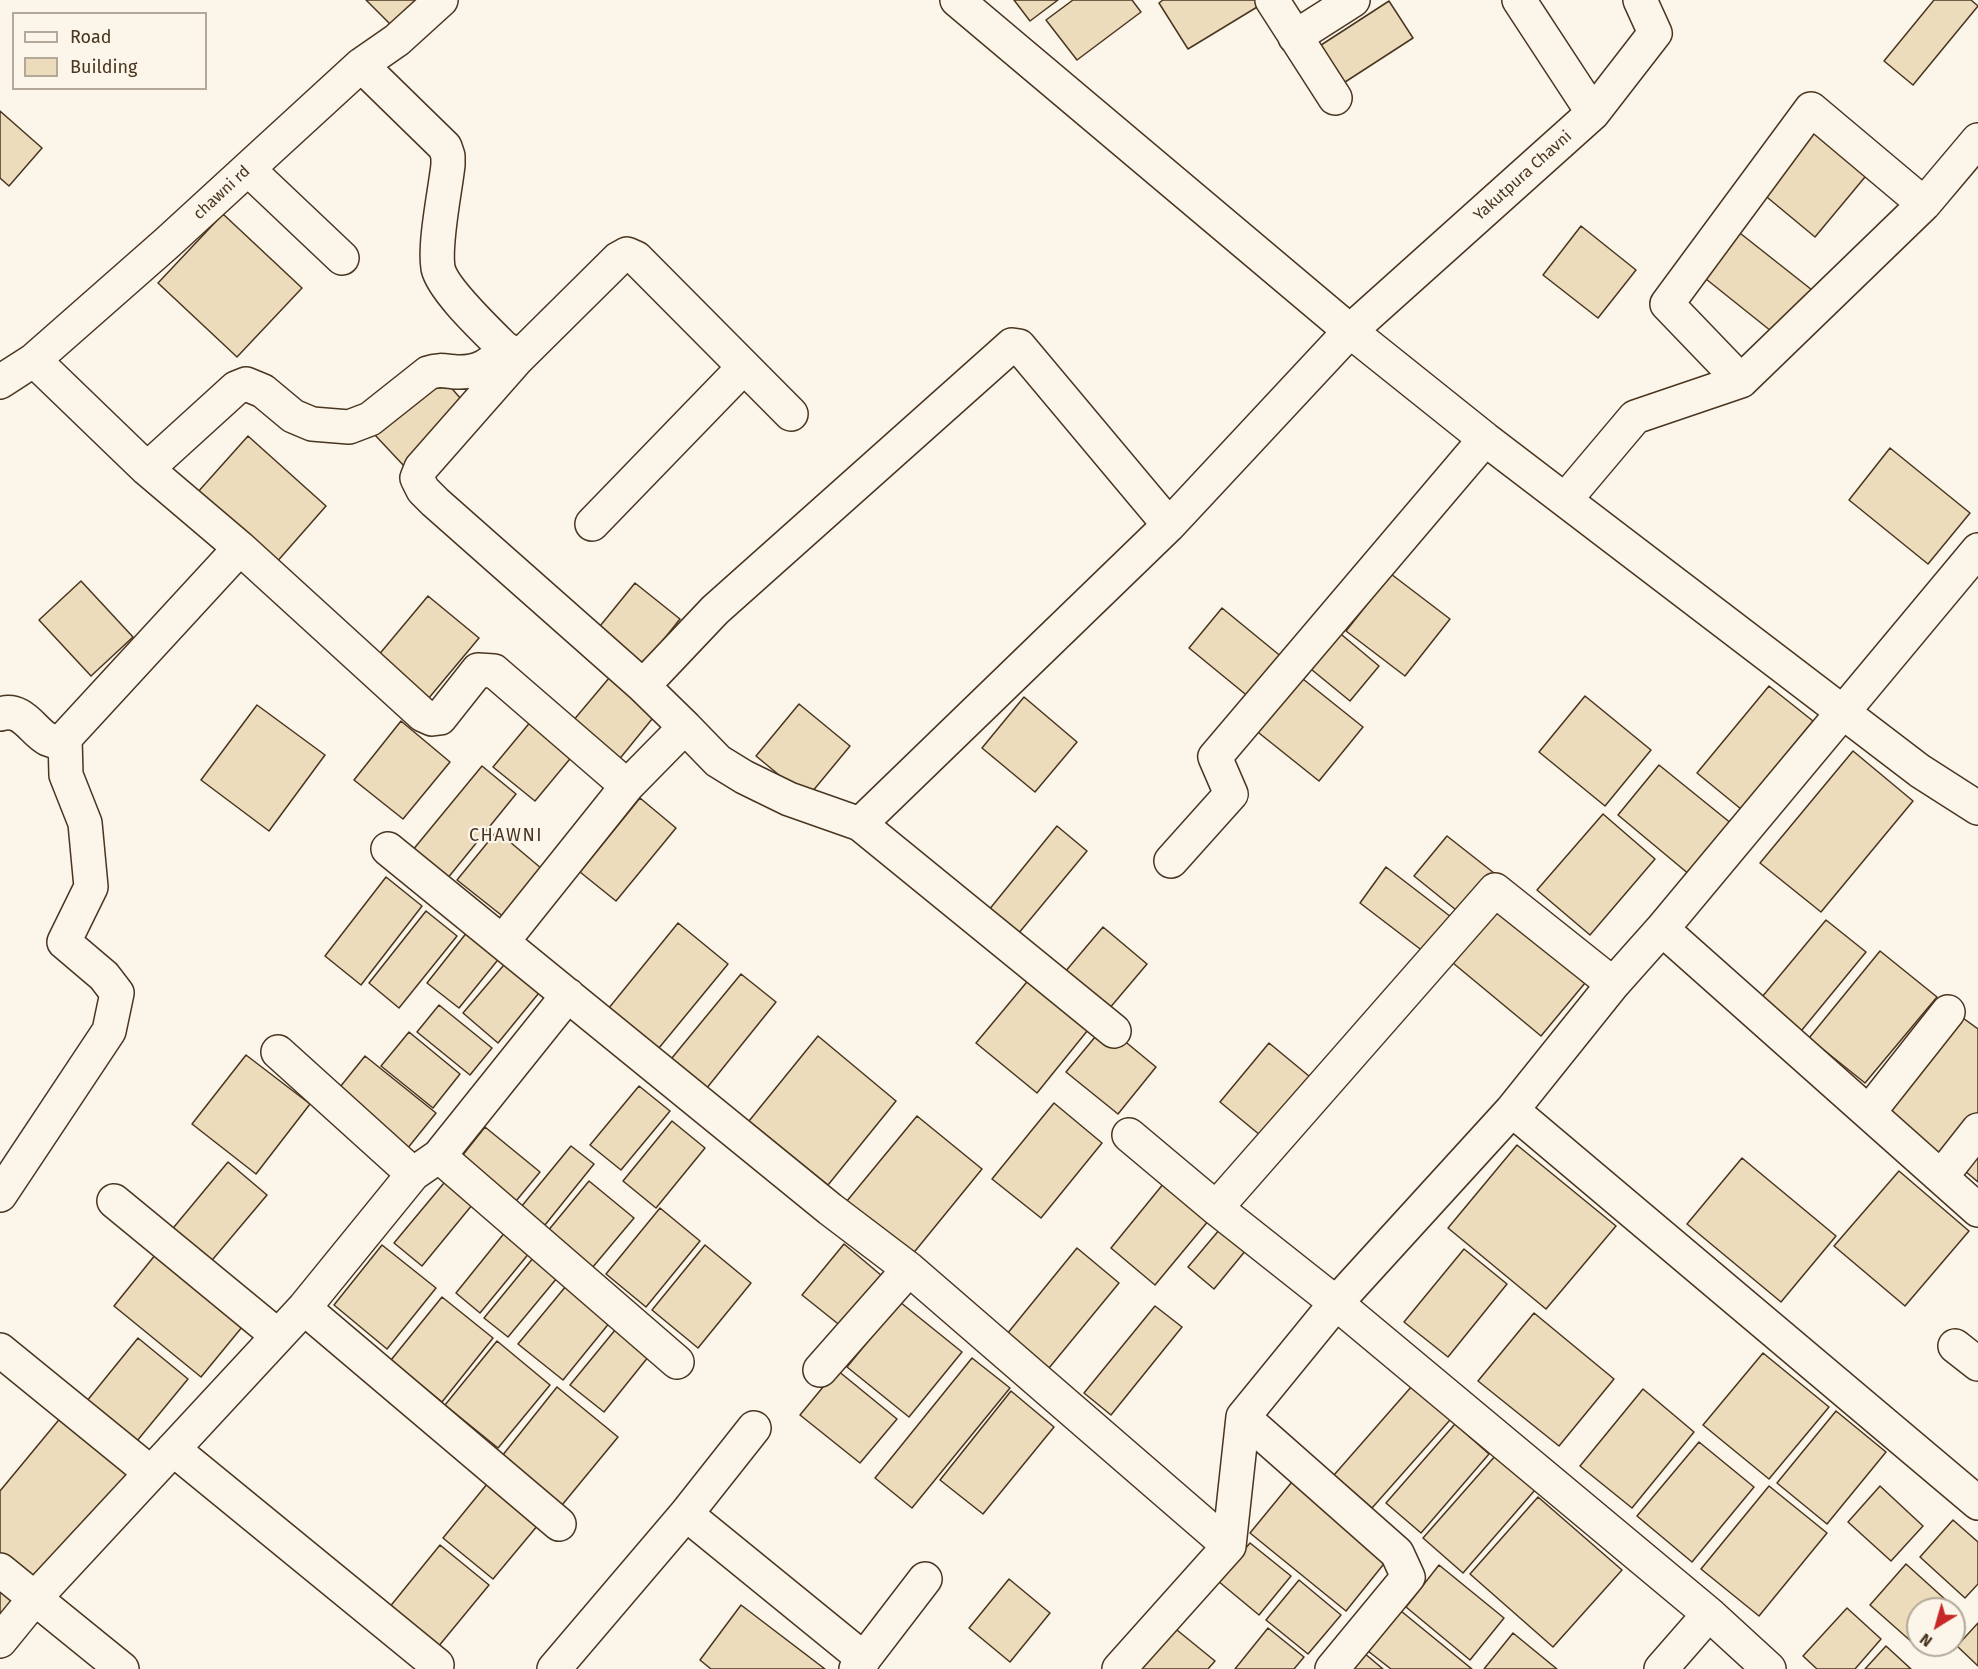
<!DOCTYPE html>
<html>
<head>
<meta charset="utf-8">
<style>
  body { margin:0 }
  #map { position:relative; width:1978px; height:1669px; overflow:hidden; background:#fbf6e9; font-family:"Fira Sans",sans-serif }
  canvas { display:block }
  .legend { position:absolute; left:12px; top:12px; width:195px; height:78px; box-sizing:border-box; background:#fbf6e9; border:2px solid #b4a999; margin:0; padding:8px 10px; list-style:none; font-size:18px; color:#4a3520 }
  .legend li { display:flex; align-items:center; gap:12px; height:30px }
  .legend b { width:30px; border:2px solid #b4a999 }
  .north { position:absolute; left:1906px; top:1597px; width:60px; height:60px; box-sizing:border-box; background:#fbf6e9; border:2px solid #b4a999; border-radius:50%; rotate:217deg; font-size:16px; font-weight:700; line-height:24px; text-align:center; color:#4a3520 }
  .north::after { content:''; display:block; margin:auto; width:21px; height:27px; background:#c62828; clip-path:polygon(50% 0,100% 100%,50% 72%,0 100%) }
</style>
</head>
<body>
<div id="map">
<canvas width="1978" height="1669"></canvas>
<ul class="legend">
<li><b style="height:8px;background:#fbf6e9"></b>Road</li>
<li><b style="height:16px;background:#ecdcbc"></b>Building</li>
</ul>
<div class="north">N</div>
</div>
<script>
const g = document.querySelector('canvas').getContext('2d');
g.lineJoin = 'round';
function fill(path, color) {
  g.fillStyle = color;
  g.fill(path, 'evenodd');
}
function strokePath(path, color, width, dash) {
  g.strokeStyle = color;
  g.lineWidth = width;
  g.lineCap = dash ? 'butt' : 'round';
  g.setLineDash(dash || []);
  g.stroke(path);
}
function drawText(font, color, halo, rows, align = 'center') {
  g.font = font + ' "Fira Sans",sans-serif';
  g.lineWidth = 4.5;
  g.setLineDash([]);
  g.textBaseline = 'middle';
  g.strokeStyle = halo;
  g.fillStyle = color;
  for (const [text, x, y, turn = 0] of rows) {
    g.save();
    g.translate(x, y);
    g.rotate((+turn || 0) * Math.PI / 180);
    g.textAlign = isNaN(turn) ? turn : align;
    if (halo) g.strokeText(text, 0, 0);
    g.fillText(text, 0, 0);
    g.restore();
  }
}
const building = new Path2D(`
  M 366,0 L 417,0 L 392,26 Z
  M 1014,0 L 1058,0 L 1030,21 Z
  M 1073,0 L 1132,0 L 1141,12 L 1077,60 L 1046,20 Z
  M 1163,0 L 1266,0 L 1267,1 L 1188,49 L 1159,3 Z
  M 1934,0 L 1971,0 L 1978,6 L 1913,85 L 1884,61 Z
  M 1389,1 L 1413,38 L 1342,84 L 1318,47 Z
  M 0,111 L 42,148 L 9,186 L 0,178 Z
  M 1817,127 L 1870,171 L 1815,237 L 1762,193 Z
  M 223,214 L 302,288 L 237,357 L 158,283 Z
  M 1581,226 L 1636,270 L 1598,318 L 1543,275 Z
  M 1731,226 L 1812,290 L 1776,335 L 1696,271 Z
  M 439,374 L 469,408 L 405,467 L 374,434 Z
  M 248,436 L 326,506 L 275,564 L 197,493 Z
  M 1890,448 L 1970,513 L 1928,564 L 1849,500 Z
  M 1391,574 L 1450,619 L 1405,676 L 1346,631 Z
  M 81,581 L 133,637 L 91,676 L 39,620 Z
  M 635,583 L 680,619 L 641,668 L 596,631 Z
  M 428,596 L 479,638 L 428,699 L 377,657 Z
  M 1222,608 L 1283,658 L 1250,698 L 1189,648 Z
  M 1336,630 L 1379,666 L 1350,701 L 1306,665 Z
  M 615,671 L 661,708 L 613,767 L 567,728 Z
  M 1298,675 L 1363,727 L 1319,781 L 1254,729 Z
  M 1769,686 L 1813,721 L 1741,809 L 1697,773 Z
  M 1585,696 L 1651,750 L 1605,806 L 1539,752 Z
  M 1024,697 L 1077,742 L 1035,792 L 982,748 Z
  M 799,704 L 850,746 L 807,798 L 756,756 Z
  M 257,705 L 325,755 L 269,831 L 201,780 Z
  M 537,714 L 579,748 L 535,801 L 493,767 Z
  M 401,721 L 450,762 L 403,819 L 354,780 Z
  M 1853,751 L 1913,801 L 1821,912 L 1760,863 Z
  M 1659,765 L 1732,824 L 1690,875 L 1618,815 Z
  M 482,766 L 516,794 L 447,879 L 412,851 Z
  M 640,798 L 676,828 L 616,901 L 580,872 Z
  M 1603,814 L 1655,859 L 1590,935 L 1537,890 Z
  M 1057,826 L 1087,851 L 1013,940 L 984,916 Z
  M 497,831 L 548,874 L 510,922 L 457,880 Z
  M 1447,836 L 1494,873 L 1461,914 L 1414,876 Z
  M 1386,867 L 1455,920 L 1428,955 L 1360,903 Z
  M 386,877 L 422,906 L 361,985 L 325,956 Z
  M 1496,910 L 1585,983 L 1541,1036 L 1453,963 Z
  M 426,911 L 457,936 L 399,1008 L 369,983 Z
  M 1826,920 L 1866,952 L 1797,1036 L 1757,1003 Z
  M 678,923 L 728,964 L 654,1054 L 604,1014 Z
  M 1103,927 L 1147,964 L 1103,1016 L 1059,979 Z
  M 468,931 L 501,956 L 459,1008 L 427,983 Z
  M 1880,951 L 1937,997 L 1865,1083 L 1809,1038 Z
  M 509,959 L 543,988 L 498,1043 L 463,1013 Z
  M 1036,971 L 1096,1020 L 1037,1093 L 976,1043 Z
  M 741,974 L 776,1002 L 702,1094 L 667,1064 Z
  M 439,1005 L 492,1048 L 470,1075 L 417,1032 Z
  M 1956,1013 L 1978,1029 L 1978,1121 L 1944,1165 L 1876,1111 Z
  M 1105,1025 L 1156,1067 L 1118,1114 L 1066,1072 Z
  M 409,1032 L 460,1074 L 433,1108 L 381,1066 Z
  M 818,1036 L 896,1101 L 828,1185 L 749,1121 Z
  M 1269,1043 L 1315,1081 L 1266,1140 L 1220,1102 Z
  M 246,1055 L 310,1104 L 256,1174 L 192,1124 Z
  M 365,1056 L 436,1113 L 407,1149 L 336,1092 Z
  M 639,1086 L 670,1111 L 621,1170 L 590,1145 Z
  M 1054,1103 L 1102,1143 L 1041,1218 L 992,1179 Z
  M 917,1116 L 982,1169 L 907,1261 L 842,1207 Z
  M 672,1121 L 705,1148 L 656,1208 L 623,1181 Z
  M 485,1127 L 540,1172 L 516,1201 L 462,1156 Z
  M 1517,1145 L 1616,1226 L 1546,1309 L 1448,1228 Z
  M 571,1146 L 594,1164 L 545,1225 L 521,1207 Z
  M 1978,1156 L 1978,1182 L 1965,1171 Z
  M 1742,1158 L 1836,1236 L 1781,1302 L 1687,1224 Z
  M 228,1162 L 267,1195 L 208,1265 L 169,1233 Z
  M 1899,1171 L 1969,1231 L 1905,1306 L 1834,1246 Z
  M 449,1177 L 477,1199 L 422,1266 L 394,1243 Z
  M 589,1181 L 634,1218 L 592,1268 L 547,1232 Z
  M 1164,1183 L 1209,1220 L 1155,1285 L 1111,1248 Z
  M 660,1208 L 700,1241 L 646,1307 L 606,1274 Z
  M 510,1226 L 535,1246 L 480,1313 L 456,1293 Z
  M 1220,1229 L 1246,1250 L 1214,1289 L 1188,1267 Z
  M 844,1244 L 888,1281 L 847,1331 L 802,1295 Z
  M 382,1245 L 436,1288 L 387,1349 L 334,1305 Z
  M 705,1245 L 751,1283 L 698,1348 L 652,1310 Z
  M 1077,1248 L 1119,1283 L 1049,1368 L 1007,1334 Z
  M 160,1249 L 247,1321 L 201,1377 L 114,1306 Z
  M 1464,1249 L 1507,1284 L 1448,1357 L 1404,1322 Z
  M 538,1252 L 562,1272 L 508,1337 L 484,1318 Z
  M 571,1280 L 615,1316 L 563,1380 L 518,1344 Z
  M 442,1297 L 493,1338 L 442,1402 L 391,1360 Z
  M 900,1302 L 962,1352 L 909,1417 L 847,1367 Z
  M 1155,1306 L 1182,1327 L 1111,1415 L 1084,1393 Z
  M 1534,1313 L 1614,1379 L 1559,1446 L 1478,1381 Z
  M 620,1324 L 653,1351 L 604,1412 L 570,1385 Z
  M 138,1338 L 188,1379 L 132,1447 L 82,1407 Z
  M 497,1341 L 550,1385 L 498,1448 L 445,1405 Z
  M 1763,1353 L 1829,1407 L 1769,1479 L 1703,1425 Z
  M 972,1358 L 1010,1388 L 912,1508 L 875,1478 Z
  M 837,1370 L 897,1419 L 860,1463 L 800,1415 Z
  M 1412,1386 L 1450,1420 L 1372,1508 L 1334,1475 Z
  M 557,1387 L 618,1437 L 562,1505 L 502,1456 Z
  M 1643,1389 L 1694,1432 L 1632,1508 L 1580,1466 Z
  M 1011,1391 L 1054,1427 L 983,1514 L 940,1480 Z
  M 67,1410 L 138,1467 L 38,1588 L 0,1557 L 0,1491 Z
  M 1836,1411 L 1886,1452 L 1827,1524 L 1777,1483 Z
  M 1455,1424 L 1489,1454 L 1421,1533 L 1386,1503 Z
  M 1699,1442 L 1754,1487 L 1692,1562 L 1637,1516 Z
  M 1496,1455 L 1535,1490 L 1463,1573 L 1423,1538 Z
  M 1296,1477 L 1391,1555 L 1346,1611 L 1250,1533 Z
  M 492,1478 L 543,1519 L 493,1579 L 443,1538 Z
  M 1769,1486 L 1827,1533 L 1759,1616 L 1701,1569 Z
  M 1880,1486 L 1923,1526 L 1891,1561 L 1848,1522 Z
  M 1538,1497 L 1622,1570 L 1553,1647 L 1470,1574 Z
  M 1953,1520 L 1978,1542 L 1978,1584 L 1965,1598 L 1920,1557 Z
  M 1250,1543 L 1291,1576 L 1259,1615 L 1218,1581 Z
  M 440,1545 L 489,1585 L 433,1653 L 384,1614 Z
  M 1906,1564 L 1958,1611 L 1954,1615 L 1954,1609 L 1918,1609 L 1918,1645 L 1927,1645 L 1922,1651 L 1870,1605 Z
  M 1439,1565 L 1504,1618 L 1470,1660 L 1406,1607 Z
  M 1009,1579 L 1050,1613 L 1010,1662 L 969,1628 Z
  M 1299,1580 L 1341,1615 L 1308,1654 L 1266,1620 Z
  M 0,1590 L 17,1604 L 0,1624 Z
  M 741,1605 L 825,1669 L 711,1669 L 700,1660 Z
  M 1847,1608 L 1881,1639 L 1855,1669 L 1817,1669 L 1803,1656 Z
  M 1401,1611 L 1472,1669 L 1391,1669 L 1368,1651 Z
  M 1978,1623 L 1978,1666 L 1957,1646 Z
  M 1172,1626 L 1215,1661 L 1208,1669 L 1140,1669 Z
  M 1268,1628 L 1304,1657 L 1294,1669 L 1235,1669 Z
  M 1513,1633 L 1557,1669 L 1484,1669 Z
  M 1886,1646 L 1911,1669 L 1865,1669 Z
  M 1357,1647 L 1383,1669 L 1339,1669 Z`);
const minor = new Path2D(`
  M 957,0 L 1350,331 L 1485,439 L 1920,771 L 1978,808
  M 1272,0 L 1335,98
  M 1519,0 L 1593,113
  M 1295,37 L 1353,0
  M 361,65 L 445,147 L 448,156 L 448,165 C 445,192 434,243 438,268 C 443,292 497,340 516,360 L 421,468 L 417,478 L 423,490 L 435,502 L 643,686
  M 248,169 L 342,258
  M 34,360 L 147,469 L 240,548 L 423,715 L 432,719 L 440,718 L 478,670 L 494,671 L 627,786 L 685,727 L 718,761 L 744,777 L 789,799 L 860,824 L 1114,1031
  M 516,360 L 618,259 L 627,254 L 636,258 L 791,414
  M 1741,381 L 1667,304 L 1811,109 L 1924,204
  M 0,382 L 34,360 L 167,243 L 361,65 L 397,40 L 441,0
  M 147,469 L 236,388 L 246,384 L 263,391 L 293,416 L 312,424 L 349,427 L 370,419 L 428,373 C 439,369 445,371 456,372 C 479,373 490,365 506,349
  M 1565,500 L 1635,417 L 1741,381 L 1924,204 L 1978,140
  M 592,524 L 744,367
  M 0,714 C 31,704 38,753 65,738 L 240,548
  M 685,727 L 643,686 L 715,610 L 1012,345 L 1019,346 L 1169,525 L 1350,331 L 1593,113 L 1655,33 L 1640,0
  M 860,824 L 1169,525
  M 388,849 L 830,1209 L 909,1269 L 1229,1546
  M 1171,861 L 1231,794 L 1215,757 L 1485,439
  M 1662,929 L 1978,1210
  M 503,941 L 627,786
  M 278,1052 L 413,1174
  M 1512,1110 L 1978,1503
  M 1869,1112 L 1948,1012
  M 1129,1135 L 1216,1208 L 1336,1303 L 1709,1614 L 1769,1669
  M 439,1156 L 677,1362
  M 1941,1177 L 1978,1130
  M 0,1195 L 109,1031 L 117,993 L 104,976 L 64,942 L 91,887 L 85,823 L 66,775 L 65,738
  M 114,1201 L 278,1336
  M 1216,1208 L 1495,890 L 1613,984
  M 304,1308 L 559,1524
  M 1955,1346 L 1978,1364
  M 0,1350 L 151,1473
  M 820,1370 L 909,1269
  M 1243,1417 L 1397,1553 L 1408,1577 L 1332,1669
  M 173,1449 L 437,1665
  M 686,1514 L 864,1659
  M 0,1570 L 122,1669
  M 0,1641 L 35,1598 L 304,1308 L 413,1174 L 439,1156 L 568,995
  M 554,1669 L 686,1514 L 754,1428
  M 856,1669 L 925,1579
  M 1119,1669 L 1229,1546 L 1243,1417 L 1336,1303 L 1512,1110 L 1613,984 L 1662,929 L 1978,550
  M 1661,1669 L 1709,1614`);
const streetNames = [
  ["Yakutpura Chavni",1523,176,-42],
  ["chawni rd",222,193,-43]
];
const neighbourhoodNames = [
  ["CHAWNI",506,836]
];
fill(building, '#ecdcbc');
strokePath(building, '#4a3520', 1.5);
strokePath(minor, '#4a3520', 36);
strokePath(minor, '#fbf6e9', 33);
drawText('16px', '#4a3520', '#fbf6e9', streetNames);
g.letterSpacing = '1.5px';
drawText('18px', '#4a3520', '#fbf6e9', neighbourhoodNames);
g.letterSpacing = '0px';
</script>
</body>
</html>
